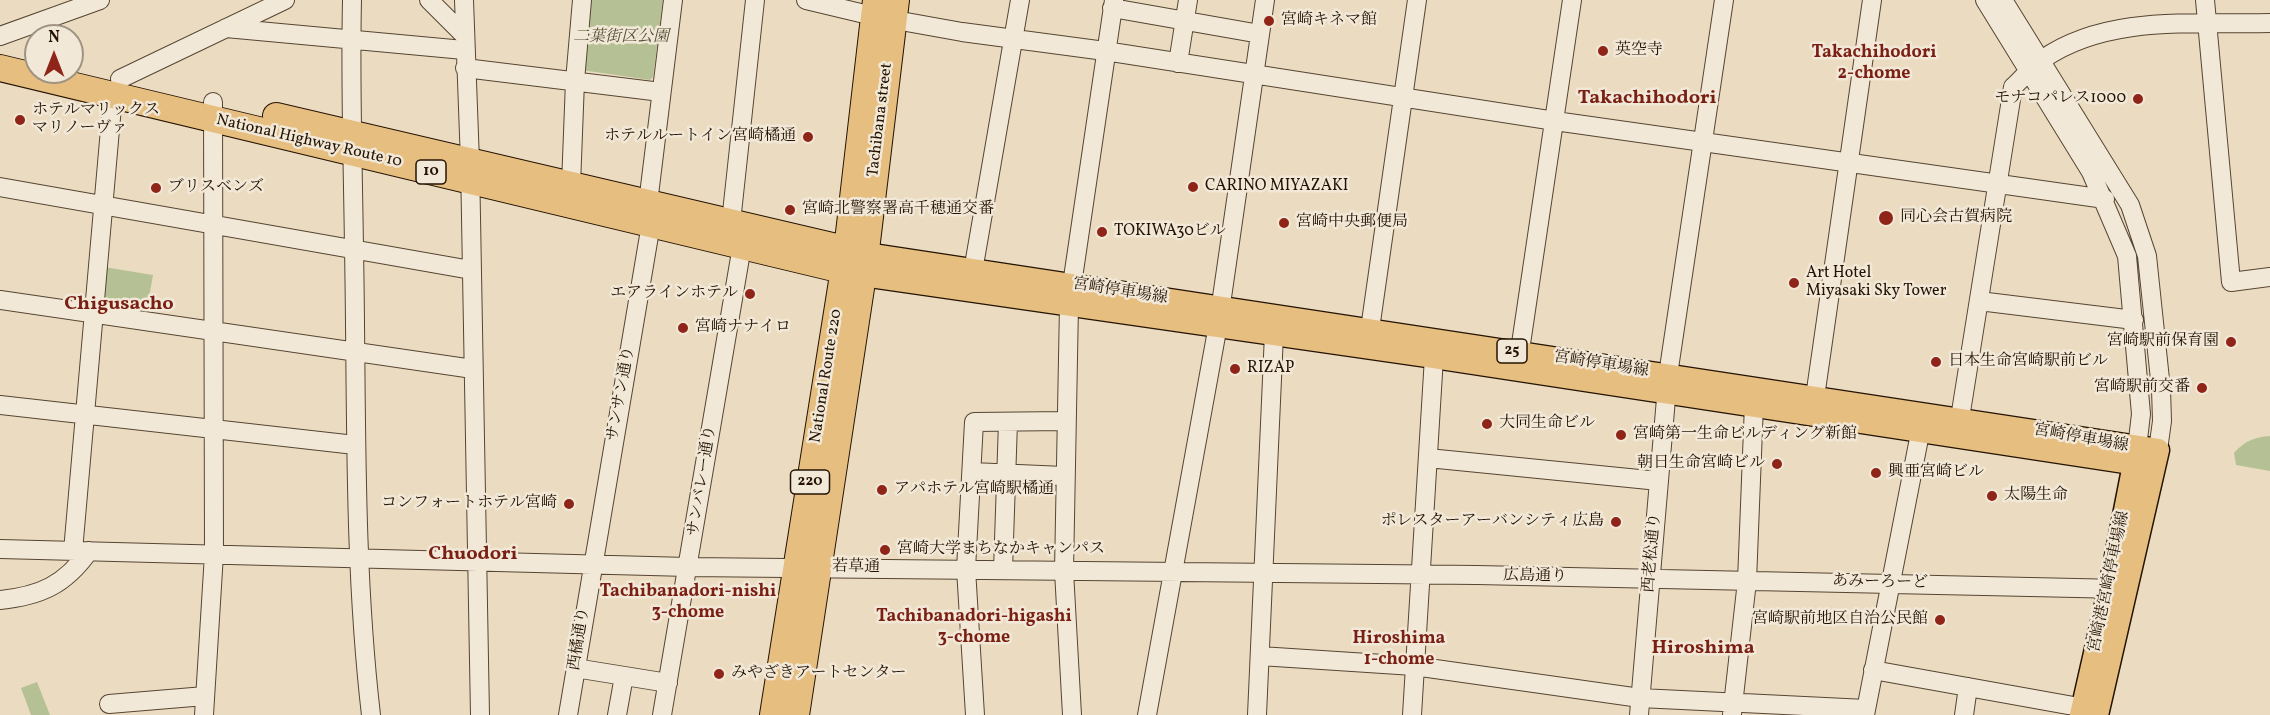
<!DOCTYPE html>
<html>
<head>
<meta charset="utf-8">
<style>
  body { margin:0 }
  #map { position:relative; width:2270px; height:715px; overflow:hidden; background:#ebdcc1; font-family:Vollkorn,serif }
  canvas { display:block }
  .north { position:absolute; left:24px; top:24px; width:60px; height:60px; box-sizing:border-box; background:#f2e8d7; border:2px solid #a09382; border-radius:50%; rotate:0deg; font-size:16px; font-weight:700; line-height:24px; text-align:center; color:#241303 }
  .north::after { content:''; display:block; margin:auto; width:21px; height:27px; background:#8f2418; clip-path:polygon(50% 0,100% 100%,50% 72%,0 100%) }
</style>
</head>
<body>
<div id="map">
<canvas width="2270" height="715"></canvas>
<div class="north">N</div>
</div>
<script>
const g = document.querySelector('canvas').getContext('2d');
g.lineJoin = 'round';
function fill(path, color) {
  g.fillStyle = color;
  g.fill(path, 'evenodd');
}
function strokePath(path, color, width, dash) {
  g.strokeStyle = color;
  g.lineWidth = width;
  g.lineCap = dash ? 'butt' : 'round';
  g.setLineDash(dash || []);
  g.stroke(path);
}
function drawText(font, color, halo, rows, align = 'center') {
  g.font = font + ' Vollkorn,"Noto Serif JP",serif';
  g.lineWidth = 5;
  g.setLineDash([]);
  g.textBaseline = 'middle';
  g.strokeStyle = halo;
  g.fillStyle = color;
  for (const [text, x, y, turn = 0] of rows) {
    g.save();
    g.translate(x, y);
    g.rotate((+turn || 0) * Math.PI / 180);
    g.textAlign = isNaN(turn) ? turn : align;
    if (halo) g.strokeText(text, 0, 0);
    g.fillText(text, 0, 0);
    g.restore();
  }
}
const green = new Path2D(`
  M 587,0 L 663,0 L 653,77 L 650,80 L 581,70 Z
  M 104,267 L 153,275 L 146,314 L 104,308 L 101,304 Z
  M 2270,436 L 2270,471 L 2236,465 L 2234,453 C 2245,441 2254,437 2270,436 Z
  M 37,682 L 50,715 L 31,715 L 21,688 Z`);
const minor = new Path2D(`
  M 352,0 C 350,83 353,166 354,249 C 357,404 353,560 371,715
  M 429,0 L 464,35
  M 464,0 L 470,162 L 480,715
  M 806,0 L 873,16 L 962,32 L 1105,51 L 1555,121 L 2105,199
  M 1985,0 L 2091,172 L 2127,256 L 2141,414 L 2137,448
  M 2003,0 L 2130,205 L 2147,256 L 2161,389 L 2162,421 L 2158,450
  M 2205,0 L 2231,282 L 2270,277
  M 1112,8 L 1260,34
  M 226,28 L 464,50
  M 0,36 L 100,0
  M 1178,63 L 1188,0
  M 465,68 L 661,92
  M 120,79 L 285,0
  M 571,185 L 575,81 L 582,0
  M 0,187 L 471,270
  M 648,203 L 673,0
  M 731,222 L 755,0
  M 973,271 L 1020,0
  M 0,300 L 473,369
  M 1979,301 L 2134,320
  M 1368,343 L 1417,0
  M 1518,364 L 1572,0
  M 0,405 L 355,445
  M 1813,411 L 1872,0
  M 1961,433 L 1960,418 L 2013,87 C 2023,78 2032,66 2043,59 C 2108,14 2195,25 2270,23
  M 1428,458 L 1659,481
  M 972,472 L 1064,476
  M 0,549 L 688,567 L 1477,575 L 2122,589
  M 73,551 L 113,95
  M 1003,570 L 1008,422
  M 0,600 C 40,596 65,585 89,551
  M 1260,656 L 1414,666 L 1640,698 L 1866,709
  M 575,668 L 668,683
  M 1873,670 L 2096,710
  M 109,704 L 205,696
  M 1732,714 L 1747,581 L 1754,404 L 1758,396
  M 204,715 L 214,554 L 213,102
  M 568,715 L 651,224
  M 617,715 L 624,676
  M 662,715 L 742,246
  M 975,715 L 966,569 L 974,422 L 1065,421
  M 1072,715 L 1064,571 L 1069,305 L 1114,0
  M 1147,715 L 1218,325 L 1265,0
  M 1257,715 L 1274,334
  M 1412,715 L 1434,357
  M 1639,715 L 1668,375 L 1724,0
  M 1865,715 L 1923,418
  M 1964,715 L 1968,687`);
const major = new Path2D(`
  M 866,254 L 2158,450 L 2097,715
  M 863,275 L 1434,357 L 2138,464
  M 2081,715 L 2110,587 L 2137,449`);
const highway = new Path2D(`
  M 0,68 L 863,275
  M 276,116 L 866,254
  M 773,715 L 847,250 L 876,0
  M 796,715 L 863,275 L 896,0`);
const markers = [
  [1269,21,6,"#8f2418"],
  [1603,51,6,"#8f2418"],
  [2138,99,6,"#8f2418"],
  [20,120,6,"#8f2418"],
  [808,137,6,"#8f2418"],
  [1193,187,6,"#8f2418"],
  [156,188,6,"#8f2418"],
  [790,210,6,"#8f2418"],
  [1886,218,8,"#8f2418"],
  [1284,223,6,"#8f2418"],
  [1102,232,6,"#8f2418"],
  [1794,283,6,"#8f2418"],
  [750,294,6,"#8f2418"],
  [683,328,6,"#8f2418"],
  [2231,342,6,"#8f2418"],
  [1936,362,6,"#8f2418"],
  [1235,369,6,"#8f2418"],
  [2202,388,6,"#8f2418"],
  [1487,424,6,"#8f2418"],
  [1621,435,6,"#8f2418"],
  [1777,464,6,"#8f2418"],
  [1876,473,6,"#8f2418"],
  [882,490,6,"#8f2418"],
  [1992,496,6,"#8f2418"],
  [569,504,6,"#8f2418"],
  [1616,522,6,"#8f2418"],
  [885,550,6,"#8f2418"],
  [1940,620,6,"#8f2418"],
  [719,674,6,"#8f2418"]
];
const shields = [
  [431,172,30],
  [1512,351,30],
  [810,482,39]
];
const shieldNames = [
  ["10",431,172],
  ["25",1512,351],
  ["220",810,482]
];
const poiNames = [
  ["宮崎キネマ館",1281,21],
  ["英空寺",1615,51],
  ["モナコパレス1000",2126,99,"right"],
  ["ホテルマリックス",32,111],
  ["マリノーヴァ",32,129],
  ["ホテルルートイン宮崎橘通",796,137,"right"],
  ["CARINO MIYAZAKI",1205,187],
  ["ブリスベンズ",168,188],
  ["宮崎北警察署高千穂通交番",802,210],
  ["同心会古賀病院",1900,218],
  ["宮崎中央郵便局",1296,223],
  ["TOKIWA30ビル",1114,232],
  ["Art Hotel",1806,274],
  ["Miyasaki Sky Tower",1806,292],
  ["エアラインホテル",738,294,"right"],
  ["宮崎ナナイロ",695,328],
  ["宮崎駅前保育園",2219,342,"right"],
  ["日本生命宮崎駅前ビル",1948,362],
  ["RIZAP",1247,369],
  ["宮崎駅前交番",2190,388,"right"],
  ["大同生命ビル",1499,424],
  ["宮崎第一生命ビルディング新館",1633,435],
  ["朝日生命宮崎ビル",1765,464,"right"],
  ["興亜宮崎ビル",1888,473],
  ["アパホテル宮崎駅橘通",894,490],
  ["太陽生命",2004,496],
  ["コンフォートホテル宮崎",557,504,"right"],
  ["ポレスターアーバンシティ広島",1604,522,"right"],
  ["宮崎大学まちなかキャンパス",897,550],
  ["宮崎駅前地区自治公民館",1928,620,"right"],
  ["みやざきアートセンター",731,674]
];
const parkNames = [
  ["二葉街区公園",621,38]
];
const streetNames = [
  ["Tachibana street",881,120,-83],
  ["National Highway Route 10",309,142,13],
  ["宮崎停車場線",1120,292,9],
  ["宮崎停車場線",1601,365,9],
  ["National Route 220",827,376,-81],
  ["サンサン通り",622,394,-80],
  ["宮崎停車場線",2081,439,10],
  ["サンバレー通り",703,481,-81],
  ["西老松通り",1653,553,-85],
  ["若草通",856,568,1],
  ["広島通り",1535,577,1],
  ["宮崎港宮崎停車場線",2110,582,-78],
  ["あみーろーど",1880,583,1],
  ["西橘通り",580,639,-81]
];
const neighbourhoodNames = [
  ["Takachihodori",1874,54],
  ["2-chome",1874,75],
  ["Tachibanadori-nishi",688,593],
  ["3-chome",688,614],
  ["Tachibanadori-higashi",974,618],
  ["3-chome",974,639],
  ["Hiroshima",1399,640],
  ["1-chome",1399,661]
];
const quarterNames = [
  ["Takachihodori",1647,99],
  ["Chigusacho",119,305],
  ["Chuodori",473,555],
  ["Hiroshima",1703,649]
];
fill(green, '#b5c194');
strokePath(minor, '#564532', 20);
strokePath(major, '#241303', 25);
strokePath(highway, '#241303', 28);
strokePath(minor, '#f2e8d7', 18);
strokePath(major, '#e6be80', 22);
strokePath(highway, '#e6be80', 26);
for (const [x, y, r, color] of markers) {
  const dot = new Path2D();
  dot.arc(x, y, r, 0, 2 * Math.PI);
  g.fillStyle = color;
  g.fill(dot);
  strokePath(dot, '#f2e8d7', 2);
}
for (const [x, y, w] of shields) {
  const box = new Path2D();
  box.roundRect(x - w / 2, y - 12, w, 24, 4.5);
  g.fillStyle = '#f2e8d7';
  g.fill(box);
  strokePath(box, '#241303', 1.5);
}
drawText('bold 15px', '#241303', null, shieldNames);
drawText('16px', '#241303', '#f2e8d7', poiNames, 'left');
drawText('italic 16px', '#575036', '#f2e8d7', parkNames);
drawText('16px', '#241303', '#f2e8d7', streetNames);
drawText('bold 18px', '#7a1f14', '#f2e8d7', neighbourhoodNames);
drawText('bold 20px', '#7a1f14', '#f2e8d7', quarterNames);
</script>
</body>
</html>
